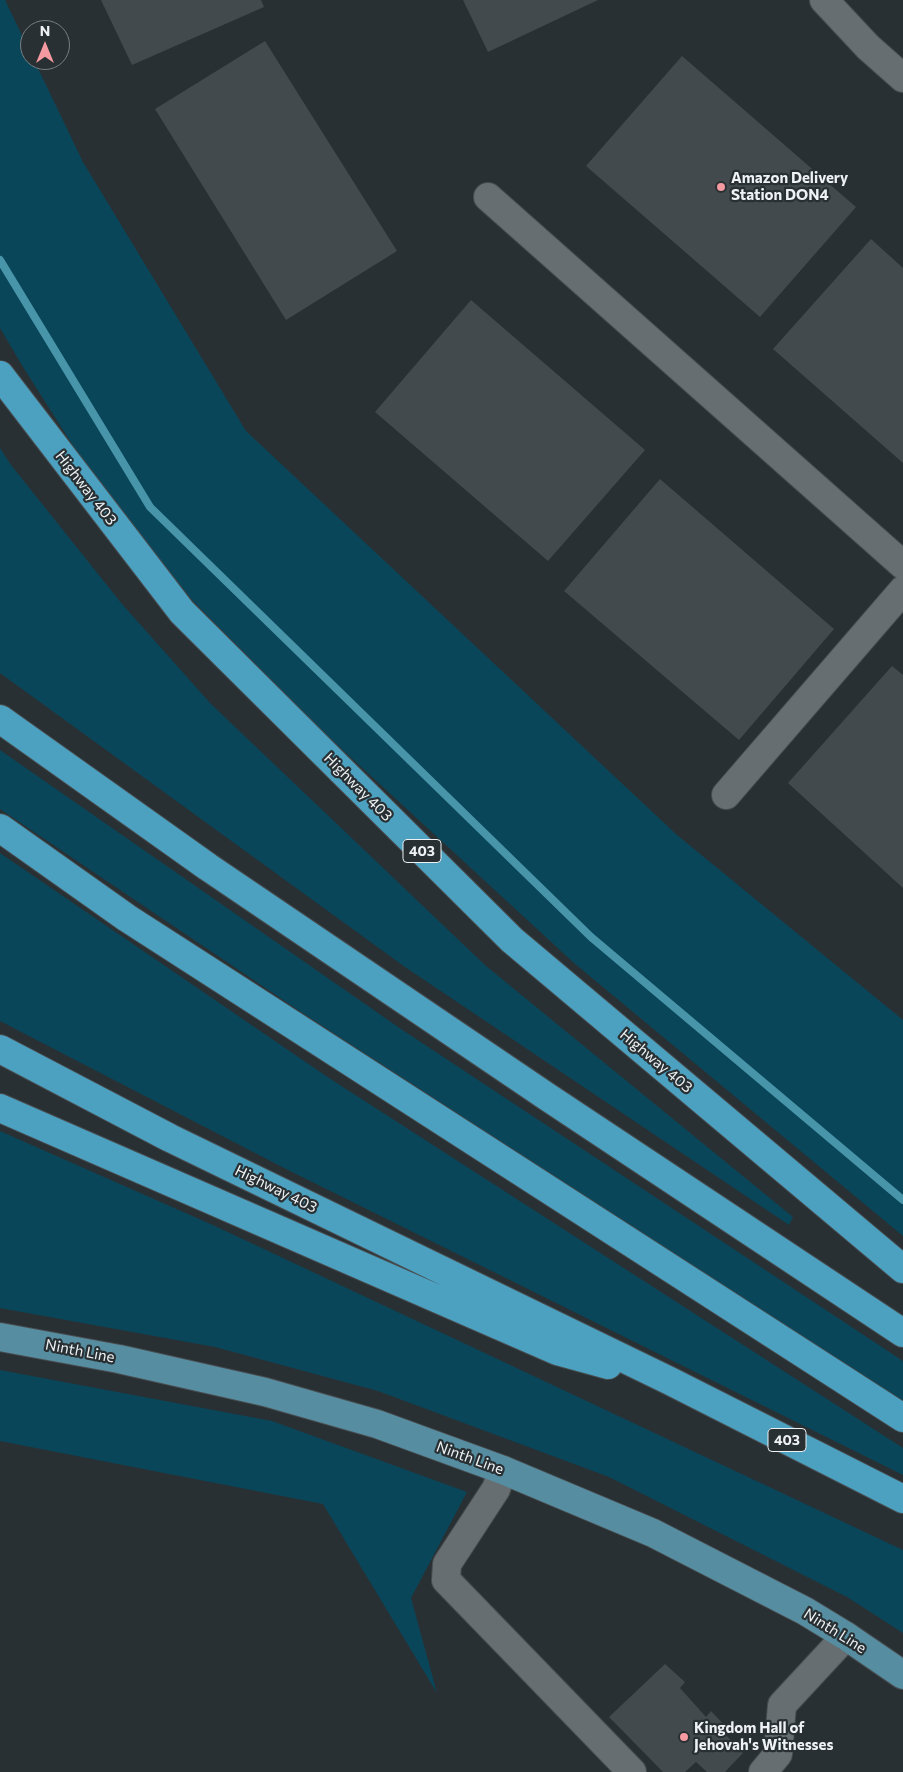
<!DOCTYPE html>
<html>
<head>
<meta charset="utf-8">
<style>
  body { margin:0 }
  #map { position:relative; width:903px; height:1772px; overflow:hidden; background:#293033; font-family:Commissioner,sans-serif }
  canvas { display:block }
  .north { position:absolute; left:20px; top:20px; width:50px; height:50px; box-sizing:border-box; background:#293033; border:1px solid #787e80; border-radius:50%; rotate:0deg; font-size:14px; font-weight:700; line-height:20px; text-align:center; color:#eef2f4 }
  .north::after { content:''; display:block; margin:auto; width:18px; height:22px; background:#f49aa0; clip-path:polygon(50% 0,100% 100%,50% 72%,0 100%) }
</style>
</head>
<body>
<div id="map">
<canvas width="903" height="1772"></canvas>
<div class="north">N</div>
</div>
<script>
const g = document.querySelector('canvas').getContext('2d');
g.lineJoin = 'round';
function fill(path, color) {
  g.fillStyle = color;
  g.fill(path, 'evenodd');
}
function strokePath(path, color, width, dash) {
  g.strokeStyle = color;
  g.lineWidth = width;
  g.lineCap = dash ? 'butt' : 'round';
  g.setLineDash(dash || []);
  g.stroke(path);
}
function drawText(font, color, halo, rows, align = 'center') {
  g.font = font + ' Commissioner,sans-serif';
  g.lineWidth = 4.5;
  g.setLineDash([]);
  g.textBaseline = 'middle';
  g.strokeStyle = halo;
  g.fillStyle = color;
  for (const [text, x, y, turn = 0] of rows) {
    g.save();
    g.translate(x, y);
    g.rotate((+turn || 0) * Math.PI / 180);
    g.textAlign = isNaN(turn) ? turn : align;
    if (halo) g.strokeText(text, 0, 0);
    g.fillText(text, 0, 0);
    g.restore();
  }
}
const green = new Path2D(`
  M 0,0 L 5,0 L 30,52 L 30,60 L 34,60 L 83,162 L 246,431 L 677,835 L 903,1020 L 903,1236 L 574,963 L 321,730 L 193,601 L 93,477 L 23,367 L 0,328 Z
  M 0,448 L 11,465 L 122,604 L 211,704 L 486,966 L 793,1217 L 789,1225 L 405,967 L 0,673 Z
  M 0,750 L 401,1029 L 903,1361 L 903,1402 L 301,1012 L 0,809 Z
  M 0,853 L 329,1078 L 903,1448 L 903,1475 L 286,1169 L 0,1021 Z
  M 0,1131 L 215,1226 L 903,1550 L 903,1633 L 847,1597 L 609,1477 L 378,1391 L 215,1347 L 0,1308 Z
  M 0,1370 L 272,1421 L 467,1492 L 411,1598 L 437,1693 L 323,1504 L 0,1441 Z`);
const stream = new Path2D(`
  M 0,260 L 150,507 L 591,937 L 903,1200`);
const building = new Path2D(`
  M 101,0 L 261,0 L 264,7 L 132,65 Z
  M 463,0 L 598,0 L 488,52 Z
  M 265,41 L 397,251 L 286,320 L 155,109 Z
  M 682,56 L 856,207 L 760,317 L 586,166 Z
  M 871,239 L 903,268 L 903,463 L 773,349 Z
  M 471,300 L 645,450 L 548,561 L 375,412 Z
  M 660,479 L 834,629 L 739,740 L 564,591 Z
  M 892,666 L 903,675 L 903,888 L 788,783 Z
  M 665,1664 L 685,1682 L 680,1688 L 706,1717 L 711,1711 L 728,1729 L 724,1733 L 743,1753 L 725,1772 L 707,1772 L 696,1762 L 685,1772 L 663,1772 L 609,1717 Z`);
const minor = new Path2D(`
  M 824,0 L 868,47 L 903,78
  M 488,197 L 903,565
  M 726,795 L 903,590
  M 503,1470 L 496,1489 L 447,1564 L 446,1580 L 632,1772
  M 763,1772 L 778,1754 L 782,1705 L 846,1636`);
const major = new Path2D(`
  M 0,1337 L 119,1359 L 265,1392 L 377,1424 L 503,1470 L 653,1533 L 805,1611 L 846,1636 L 903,1675`);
const highway = new Path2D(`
  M 0,375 L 182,612 L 512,940 L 903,1269
  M 0,719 L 208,867 L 546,1096 L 903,1333
  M 0,828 L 127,918 L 903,1418
  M 0,1049 L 170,1138 L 670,1381 L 903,1499
  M 0,1108 L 557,1351 L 608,1365`);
const markers = [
  [721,187,5,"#f49aa0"],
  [684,1737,5,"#f49aa0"]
];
const shields = [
  [422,851,38],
  [787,1440,38]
];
const shieldNames = [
  ["403",422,851],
  ["403",787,1440]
];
const poiNames = [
  ["Amazon Delivery",731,178],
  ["Station DON4",731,195],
  ["Kingdom Hall of",694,1728],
  ["Jehovah's Witnesses",694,1745]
];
const streetNames = [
  ["Highway 403",86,488,52],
  ["Highway 403",358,787,45],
  ["Highway 403",656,1061,40],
  ["Highway 403",276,1189,26],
  ["Ninth Line",80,1351,11],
  ["Ninth Line",470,1458,20],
  ["Ninth Line",835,1631,32]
];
fill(green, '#0a465a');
strokePath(stream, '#4894a9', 8);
fill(building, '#424a4d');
strokePath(minor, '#474c4f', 30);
strokePath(major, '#474c4f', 30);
strokePath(highway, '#474c4f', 30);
strokePath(minor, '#666e71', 28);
strokePath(major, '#568da1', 28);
strokePath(highway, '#4ca1c1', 28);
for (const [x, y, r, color] of markers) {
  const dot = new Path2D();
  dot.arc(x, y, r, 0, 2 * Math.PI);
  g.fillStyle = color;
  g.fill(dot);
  strokePath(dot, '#293033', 2);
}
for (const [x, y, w] of shields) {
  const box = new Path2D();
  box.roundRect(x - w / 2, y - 11.5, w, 23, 4);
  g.fillStyle = '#293033';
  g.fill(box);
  strokePath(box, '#eef2f4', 1);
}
drawText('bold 14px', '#eef2f4', null, shieldNames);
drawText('bold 15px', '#eef2f4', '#293033', poiNames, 'left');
drawText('15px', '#eef2f4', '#293033', streetNames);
</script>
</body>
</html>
